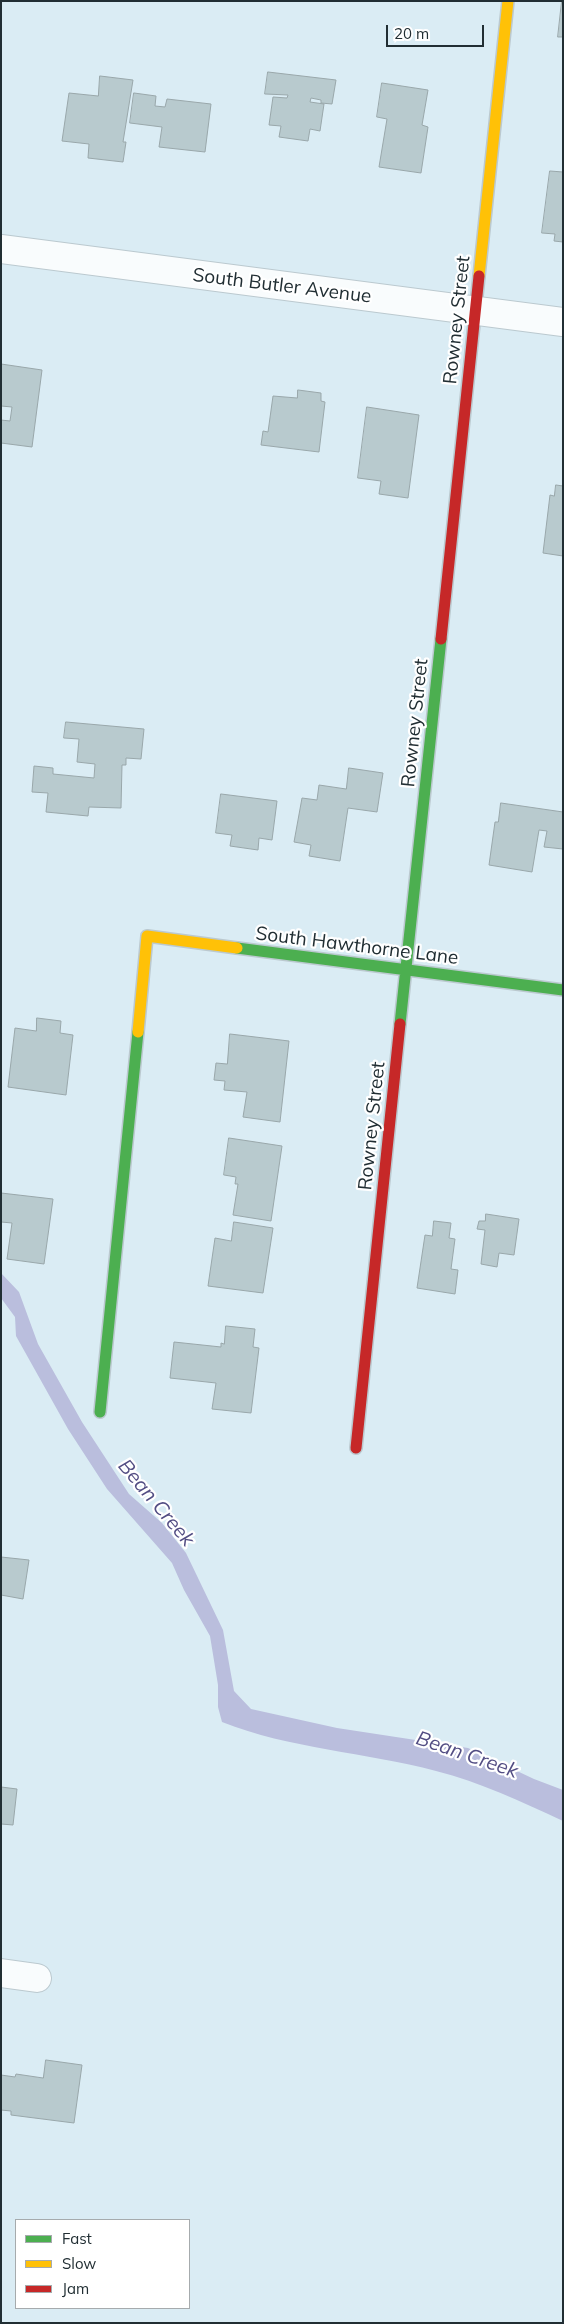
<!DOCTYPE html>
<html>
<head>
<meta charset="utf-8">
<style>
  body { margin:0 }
  #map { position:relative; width:564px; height:2324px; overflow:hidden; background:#daecf4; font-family:Mulish,sans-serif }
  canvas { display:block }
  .frame { position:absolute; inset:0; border:2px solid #212e33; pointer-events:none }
  .legend { position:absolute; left:15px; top:2219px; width:175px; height:90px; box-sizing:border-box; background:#fff; border:1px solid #a6abad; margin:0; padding:6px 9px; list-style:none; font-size:15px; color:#212e33 }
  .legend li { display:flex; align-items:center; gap:10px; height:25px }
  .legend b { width:25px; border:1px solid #a6abad }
  .scale { position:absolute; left:386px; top:25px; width:98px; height:22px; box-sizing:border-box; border:2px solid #212e33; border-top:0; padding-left:6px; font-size:15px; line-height:18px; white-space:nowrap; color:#212e33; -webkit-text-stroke:4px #fff; paint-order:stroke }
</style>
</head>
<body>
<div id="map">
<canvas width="564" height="2324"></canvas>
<div class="frame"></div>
<ul class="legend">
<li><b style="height:6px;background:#4caf50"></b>Fast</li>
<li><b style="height:6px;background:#ffc107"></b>Slow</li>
<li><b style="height:6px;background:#c62828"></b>Jam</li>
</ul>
<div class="scale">20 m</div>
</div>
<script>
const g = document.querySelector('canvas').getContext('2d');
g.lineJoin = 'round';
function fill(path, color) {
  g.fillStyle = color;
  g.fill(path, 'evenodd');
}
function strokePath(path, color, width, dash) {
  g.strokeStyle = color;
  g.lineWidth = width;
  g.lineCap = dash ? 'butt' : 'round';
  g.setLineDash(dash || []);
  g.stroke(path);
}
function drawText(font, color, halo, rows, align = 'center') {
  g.font = font + ' Mulish,sans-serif';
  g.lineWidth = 4.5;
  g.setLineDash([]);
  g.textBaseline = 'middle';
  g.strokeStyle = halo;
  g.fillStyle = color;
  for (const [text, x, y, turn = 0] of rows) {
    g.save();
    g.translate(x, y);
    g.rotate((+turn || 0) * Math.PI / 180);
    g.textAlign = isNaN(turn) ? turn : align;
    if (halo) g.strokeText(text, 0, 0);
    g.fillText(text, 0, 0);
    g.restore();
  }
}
const water = new Path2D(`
  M 1,1273 L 19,1292 L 38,1344 L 82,1422 L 129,1494 L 162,1523 L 186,1553 L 223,1630 L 234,1691 L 251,1709 L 337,1728 L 468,1748 L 534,1779 L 563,1790 L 563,1821 C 522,1802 480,1782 436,1771 C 365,1752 290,1749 222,1722 L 218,1707 L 218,1685 L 210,1636 L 184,1590 L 172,1563 L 107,1489 L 68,1429 L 16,1336 L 15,1317 L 1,1298 Z`);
const building = new Path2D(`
  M 562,1 L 563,1 L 563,37 L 558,37 Z
  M 268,72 L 336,80 L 332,104 L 321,103 L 321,100 L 311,98 L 310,102 L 324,104 L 320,131 L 310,129 L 308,141 L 279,137 L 281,126 L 269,125 L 273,97 L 287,98 L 288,95 L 265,94 Z
  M 100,76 L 133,80 L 123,142 L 126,142 L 123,162 L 88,158 L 89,144 L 62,141 L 69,93 L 98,96 Z
  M 382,83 L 428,90 L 422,125 L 428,127 L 421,173 L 379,167 L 387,119 L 377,117 Z
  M 134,93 L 156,96 L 155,106 L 165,107 L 167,99 L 211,104 L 205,152 L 159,147 L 162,127 L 130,123 Z
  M 550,171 L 563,172 L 563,242 L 554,241 L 555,234 L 542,233 Z
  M 1,364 L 42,370 L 32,447 L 1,443 L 1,420 L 10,421 L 12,407 L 1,406 Z
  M 298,390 L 321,393 L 321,401 L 325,402 L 319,452 L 261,445 L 263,431 L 268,432 L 273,396 L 297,398 Z
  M 367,407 L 419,415 L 408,498 L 379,494 L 381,481 L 358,478 Z
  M 556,485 L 563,486 L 563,556 L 543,553 L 550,495 L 554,496 Z
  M 66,722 L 144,729 L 141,759 L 126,758 L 126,765 L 122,765 L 121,808 L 89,807 L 88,816 L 46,812 L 48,793 L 32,792 L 34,766 L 53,768 L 53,774 L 94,778 L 95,764 L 77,762 L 79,739 L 64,738 Z
  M 349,768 L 383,773 L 377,812 L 348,808 L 340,861 L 309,856 L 311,845 L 294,842 L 302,798 L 317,800 L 319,785 L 346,789 Z
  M 221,794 L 277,801 L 272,840 L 259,838 L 258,850 L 230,846 L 232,835 L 216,833 Z
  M 501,803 L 563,812 L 563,849 L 544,847 L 547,831 L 539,830 L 532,872 L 489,865 L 495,822 L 498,822 Z
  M 37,1018 L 61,1021 L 60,1033 L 73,1035 L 66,1095 L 8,1087 L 15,1028 L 36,1031 Z
  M 230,1034 L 289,1041 L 280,1122 L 243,1117 L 247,1092 L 224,1090 L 225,1081 L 214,1080 L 216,1063 L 227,1064 Z
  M 229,1138 L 282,1146 L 271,1221 L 233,1215 L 238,1184 L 235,1184 L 236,1177 L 224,1175 Z
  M 1,1193 L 53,1199 L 44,1264 L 7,1259 L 12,1223 L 1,1222 Z
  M 486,1214 L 519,1219 L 514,1255 L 499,1253 L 497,1267 L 481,1264 L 485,1230 L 477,1229 L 479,1221 L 485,1221 Z
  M 434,1221 L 451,1223 L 449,1238 L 455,1239 L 451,1269 L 458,1270 L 455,1294 L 417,1288 L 425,1235 L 432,1236 Z
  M 234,1222 L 273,1228 L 263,1293 L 208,1286 L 215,1238 L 231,1241 Z
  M 226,1326 L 255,1329 L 253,1347 L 259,1348 L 251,1413 L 212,1409 L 216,1383 L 170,1378 L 174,1342 L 221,1347 L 221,1343 L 224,1344 Z
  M 1,1557 L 29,1560 L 23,1599 L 1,1595 Z
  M 1,1787 L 17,1789 L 13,1825 L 1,1824 Z
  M 46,2060 L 82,2065 L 74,2123 L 11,2115 L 11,2111 L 1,2110 L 1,2075 L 15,2077 L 16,2074 L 43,2078 Z`);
const street = new Path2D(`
  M 1,249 L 563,322
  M 1,1973 L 37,1978`);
const fast = new Path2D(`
  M 237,948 L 563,990
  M 400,1024 L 441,639
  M 100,1412 L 138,1032`);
const slow = new Path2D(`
  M 479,276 L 508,1
  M 138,1032 L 147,936 L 237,948`);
const jam = new Path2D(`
  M 441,639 L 479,276
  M 356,1448 L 400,1024`);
const streetNames = [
  ["South Butler Avenue",282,286,7],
  ["Rowney Street",457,320,-84],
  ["Rowney Street",415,723,-84],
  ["South Hawthorne Lane",357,946,7],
  ["Rowney Street",372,1126,-84]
];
const waterNames = [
  ["Bean Creek",156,1503,50],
  ["Bean Creek",467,1755,19]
];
fill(water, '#babedd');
fill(building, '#b8cace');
strokePath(building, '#99a7aa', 1);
strokePath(street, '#bbc9cf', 30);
strokePath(fast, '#bbc9cf', 14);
strokePath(slow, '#bbc9cf', 14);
strokePath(jam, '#bbc9cf', 14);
strokePath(street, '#f9fcfd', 28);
strokePath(fast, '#4caf50', 11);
strokePath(slow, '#ffc107', 11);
strokePath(jam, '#c62828', 11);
drawText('19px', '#212e33', '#fff', streetNames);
drawText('italic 20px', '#524d83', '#fff', waterNames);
</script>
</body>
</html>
